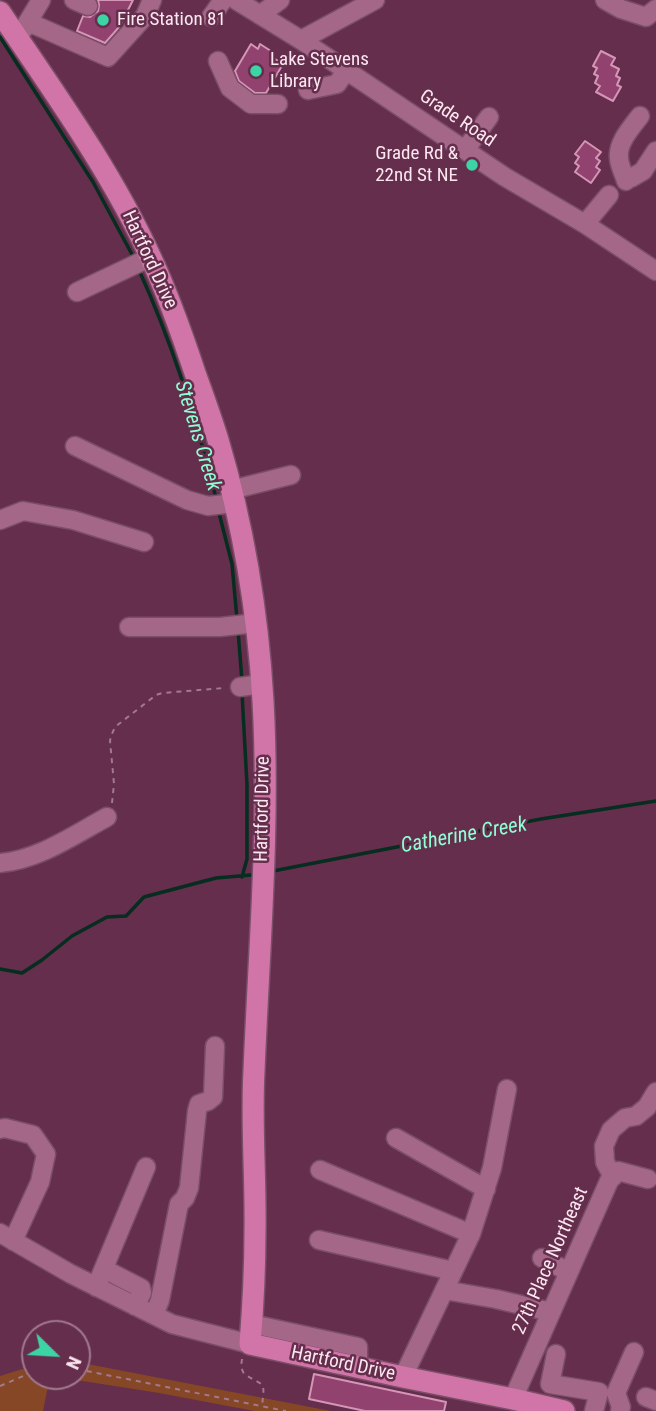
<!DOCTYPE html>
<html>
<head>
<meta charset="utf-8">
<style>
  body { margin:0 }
  #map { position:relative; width:656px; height:1411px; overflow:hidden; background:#642e4c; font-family:"Roboto Condensed",sans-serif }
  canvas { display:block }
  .north { position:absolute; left:21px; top:1320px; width:70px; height:70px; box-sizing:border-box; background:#642e4c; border:2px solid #a1788e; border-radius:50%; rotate:114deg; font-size:19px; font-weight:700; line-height:28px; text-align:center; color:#fce7f1 }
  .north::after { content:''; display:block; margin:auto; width:24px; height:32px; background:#3cd4a4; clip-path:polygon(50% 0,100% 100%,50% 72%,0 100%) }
</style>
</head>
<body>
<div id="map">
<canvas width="656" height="1411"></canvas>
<div class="north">N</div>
</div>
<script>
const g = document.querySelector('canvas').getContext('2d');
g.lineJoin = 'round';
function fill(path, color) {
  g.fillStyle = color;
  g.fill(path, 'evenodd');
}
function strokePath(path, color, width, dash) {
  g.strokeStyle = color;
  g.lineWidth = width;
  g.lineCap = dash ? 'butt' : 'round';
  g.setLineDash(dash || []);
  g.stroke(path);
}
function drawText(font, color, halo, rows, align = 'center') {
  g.font = font + ' "Roboto Condensed",sans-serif';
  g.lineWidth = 5;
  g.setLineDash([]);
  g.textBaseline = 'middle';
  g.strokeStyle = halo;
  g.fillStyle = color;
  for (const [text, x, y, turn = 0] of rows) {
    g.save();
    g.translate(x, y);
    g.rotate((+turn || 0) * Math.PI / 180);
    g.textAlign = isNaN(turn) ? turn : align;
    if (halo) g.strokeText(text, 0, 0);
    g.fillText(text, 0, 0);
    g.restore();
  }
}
const green = new Path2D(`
  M 77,1362 L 331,1411 L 254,1411 L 159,1393 L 51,1376 L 77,1376 Z
  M 35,1365 L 35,1376 L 50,1376 L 43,1411 L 0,1411 L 0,1376 Z`);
const stream = new Path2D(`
  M 0,37 L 93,182 L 135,260
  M 139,270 C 172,343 197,421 216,498
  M 218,509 L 232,564 L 237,619
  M 238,630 L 242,681
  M 273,871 L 541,819 L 656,801
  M 242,877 L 247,859 L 247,785 L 242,693
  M 0,969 L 22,973 L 42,960 L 72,936 L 107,917 L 126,916 L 144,897 L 216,878 L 251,875`);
const building = new Path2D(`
  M 98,0 L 133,0 L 120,26 L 105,43 L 77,31 L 83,16 L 90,17 L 98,11 L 99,5 Z
  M 251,44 L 258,49 L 260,44 L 274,53 L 272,57 L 283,64 L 266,93 L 255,93 L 239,81 L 235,71 Z
  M 601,51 L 615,58 L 611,65 L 619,69 L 616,76 L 620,78 L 617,85 L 621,87 L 613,101 L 596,92 L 600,86 L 595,83 L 598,76 L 594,74 L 597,68 L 593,66 Z
  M 585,141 L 601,152 L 596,158 L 600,161 L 596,167 L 600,170 L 591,183 L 575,172 L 579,166 L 575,163 L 579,157 L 575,154 Z
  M 314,1374 L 446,1402 L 444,1411 L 365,1411 L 309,1399 Z`);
const path = new Path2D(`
  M 112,803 L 114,784 L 110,741 L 111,736 L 115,727 L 156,695 L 162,693 L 224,688
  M 242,1359 L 241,1367 L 244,1374 C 265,1387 265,1380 262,1406
  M 77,1369 L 286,1411
  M 0,1386 L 35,1371`);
const minor = new Path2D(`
  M 74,0 L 88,6
  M 236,0 L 301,40 L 505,177 L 585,224 L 656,271
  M 605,0 L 621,9 L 646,17 L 656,9
  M 260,15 L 280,0
  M 211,17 L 223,0
  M 28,22 L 108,57 L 145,16 L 152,0
  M 23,30 L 41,0
  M 301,40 L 375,0
  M 218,61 L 230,88 L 251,104 L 278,104
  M 308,90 L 337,84 L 346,71
  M 465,150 L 489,117
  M 631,178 L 643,171 L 656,151
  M 626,181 C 624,174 619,165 619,158 C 617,143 631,128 640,116
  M 585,224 L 609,195
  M 77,292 L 151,257
  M 75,446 L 187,500 L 208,506 L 234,503
  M 231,490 L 291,475
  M 0,520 L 23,511 L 73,520 L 144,542
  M 129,627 L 220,627 L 256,623
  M 240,687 L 262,684
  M 0,863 C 38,860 74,835 107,817
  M 0,1129 L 5,1128 L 33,1135 L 46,1154 L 40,1182 L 13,1241
  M 396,1138 L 486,1189
  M 320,1170 L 471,1234
  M 613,1177 L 605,1162 L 604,1146 L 611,1130 L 625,1118 L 636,1116 L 647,1107 L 656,1092
  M 0,1233 L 71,1274 L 172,1324 L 250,1344
  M 319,1240 L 453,1271
  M 542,1258 L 569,1272
  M 104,1269 L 141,1288 L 142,1293 L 135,1306
  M 96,1287 L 146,1167
  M 444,1290 L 496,1299 L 551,1312
  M 154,1315 L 160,1300 L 179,1204 L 185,1198 L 189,1188 L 197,1111 L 199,1104 L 208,1101 L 213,1097 L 215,1046
  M 252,1324 L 358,1347 L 358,1367
  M 556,1354 L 550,1384 L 599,1392 L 594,1411
  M 403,1377 L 471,1234 L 492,1168 L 507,1089
  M 646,1397 L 656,1401
  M 513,1399 L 609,1181 L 618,1171 L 648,1179
  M 620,1411 L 621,1407 L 616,1393 L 634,1352`);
const major = new Path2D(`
  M 0,12 C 53,91 110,169 150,256 C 168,294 182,334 195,373 C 203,395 211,417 218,440 C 243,524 258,613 263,701 C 270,824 259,948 254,1071 C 251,1125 256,1178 255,1232 C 255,1269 253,1307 250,1344 L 403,1377 L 513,1399 L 564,1411`);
const markers = [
  [103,20,7,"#3cd4a4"],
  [256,71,7,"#3cd4a4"],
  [472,165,7,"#3cd4a4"]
];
const poiNames = [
  ["Fire Station 81",117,20],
  ["Lake Stevens",270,60],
  ["Library",270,82],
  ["Grade Rd &",458,154,"right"],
  ["22nd St NE",458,176,"right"]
];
const streetNames = [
  ["Grade Road",457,119,34],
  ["Hartford Drive",149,260,65],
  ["Hartford Drive",263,809,-89],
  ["27th Place Northeast",551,1261,-66],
  ["Hartford Drive",343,1364,12]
];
const waterNames = [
  ["Stevens Creek",197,436,73],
  ["Catherine Creek",464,836,-10]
];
fill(green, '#854726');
strokePath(stream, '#062d20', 3.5);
fill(building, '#92426f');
strokePath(building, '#d595b7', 2);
strokePath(minor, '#7a4e67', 21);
strokePath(major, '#7a4e67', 24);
strokePath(path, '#a2798f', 2, [5, 5]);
strokePath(minor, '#a46788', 18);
strokePath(major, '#d175a8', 21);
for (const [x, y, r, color] of markers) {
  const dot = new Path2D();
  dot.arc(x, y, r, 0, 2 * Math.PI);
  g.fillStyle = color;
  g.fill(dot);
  strokePath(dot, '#642e4c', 2.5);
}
drawText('19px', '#fce7f1', '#642e4c', poiNames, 'left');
drawText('19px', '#fce7f1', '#642e4c', streetNames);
drawText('italic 21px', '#8efed3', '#642e4c', waterNames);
</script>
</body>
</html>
